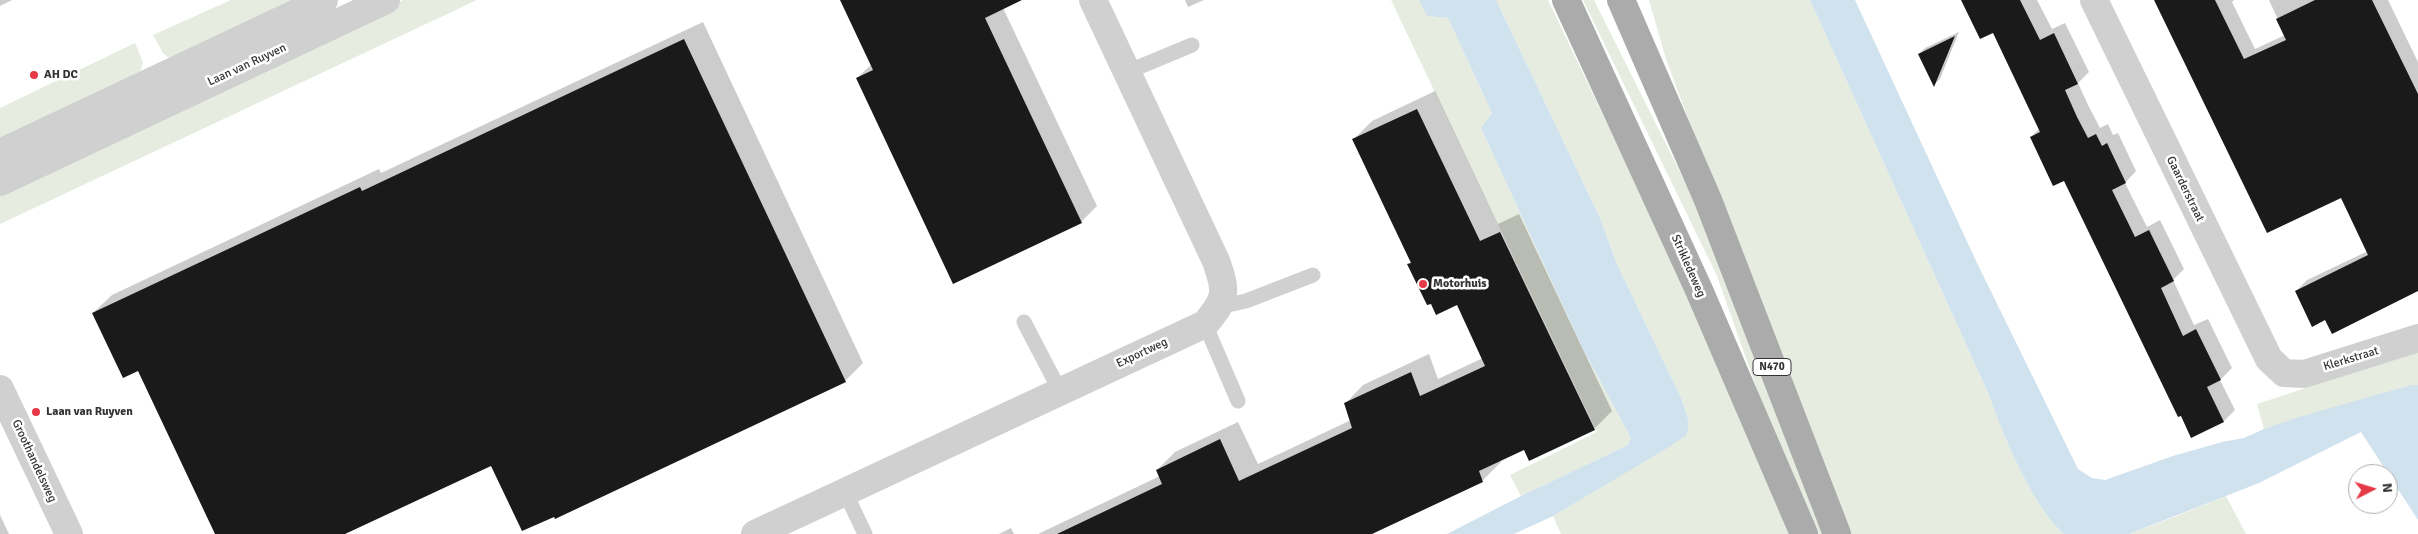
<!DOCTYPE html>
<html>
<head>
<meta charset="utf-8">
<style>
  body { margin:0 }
  #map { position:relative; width:2418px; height:534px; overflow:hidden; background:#fff; font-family:Signika,sans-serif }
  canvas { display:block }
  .north { position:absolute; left:2348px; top:464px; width:50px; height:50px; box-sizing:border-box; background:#fff; border:1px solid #adadad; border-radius:50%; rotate:85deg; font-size:14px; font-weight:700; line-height:20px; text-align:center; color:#333 }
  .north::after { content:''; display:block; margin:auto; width:18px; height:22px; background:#e63946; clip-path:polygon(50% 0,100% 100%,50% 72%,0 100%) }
</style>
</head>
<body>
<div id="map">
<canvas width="2418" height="534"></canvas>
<div class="north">N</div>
</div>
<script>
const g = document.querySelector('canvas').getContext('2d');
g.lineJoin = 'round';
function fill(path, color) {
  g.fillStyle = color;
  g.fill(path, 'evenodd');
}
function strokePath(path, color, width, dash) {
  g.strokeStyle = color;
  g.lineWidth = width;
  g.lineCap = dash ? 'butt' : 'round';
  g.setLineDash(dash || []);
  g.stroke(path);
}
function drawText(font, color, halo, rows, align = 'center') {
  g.font = font + ' Signika,sans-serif';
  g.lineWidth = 5;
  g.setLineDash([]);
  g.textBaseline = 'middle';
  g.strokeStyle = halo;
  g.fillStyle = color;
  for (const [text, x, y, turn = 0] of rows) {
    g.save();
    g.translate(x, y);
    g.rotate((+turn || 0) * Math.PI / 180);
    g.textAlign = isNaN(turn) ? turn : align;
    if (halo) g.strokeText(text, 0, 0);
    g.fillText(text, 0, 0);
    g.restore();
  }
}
const green = new Path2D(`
  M 231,0 L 308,0 L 169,58 L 163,53 L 153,35 Z
  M 403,0 L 477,0 L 0,224 L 0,193 L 20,181 Z
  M 1391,0 L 1419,0 L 1427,16 L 1448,18 L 1492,113 L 1481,128 L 1583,349 L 1631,438 L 1628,445 L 1521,496 L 1510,475 L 1597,432 Z
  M 1496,0 L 1548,0 L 1655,224 L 1796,534 L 1561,534 L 1553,516 L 1687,435 L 1689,422 L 1682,400 L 1617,264 L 1600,218 Z
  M 1583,0 L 1594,0 L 1707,226 L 1826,534 L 1817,534 L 1770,426 L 1717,276 Z
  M 1649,0 L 1810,0 L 1989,395 C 2002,434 2033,507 2064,534 L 1847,534 L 1744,270 L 1666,59 Z
  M 135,43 L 143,62 L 139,77 L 0,145 L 0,108 Z
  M 2418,351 L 2418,385 L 2411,385 L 2264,429 L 2257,404 Z
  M 2226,496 L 2246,534 L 2129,534 C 2162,522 2194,509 2226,496 Z`);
const water = new Path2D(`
  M 1419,0 L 1496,0 L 1600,218 L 1617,264 L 1682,400 L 1689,422 L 1687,435 L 1669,447 L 1553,516 L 1514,534 L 1447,534 L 1521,496 L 1628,445 L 1631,438 L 1583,349 L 1481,128 L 1492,113 L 1448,18 L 1427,16 Z
  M 1810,0 L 1855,0 L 1977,263 L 2078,469 L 2092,478 L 2105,480 L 2173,456 L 2222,442 L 2244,438 L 2264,429 L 2296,418 L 2411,385 L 2418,385 L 2418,520 L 2361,432 L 2259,483 L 2129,534 L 2064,534 C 2033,507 2002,434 1989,395 Z`);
const shadow = new Path2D(`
  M 0,0 L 12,0 L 0,6 Z
  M 841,0 L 1013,0 L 1003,8 L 1097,206 L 1081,222 L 857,78 L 872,64 Z
  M 1185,0 L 1204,0 L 1188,7 Z
  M 1963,0 L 2037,0 L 2052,29 L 2065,23 L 2089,72 L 2078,83 L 2088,105 L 2100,128 L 2108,124 L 2113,135 L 2118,133 L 2136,171 L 2125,183 L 2147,227 L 2160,220 L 2184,269 L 2173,280 L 2194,325 L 2208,319 L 2232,368 L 2220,380 L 2235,410 L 2224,421 L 2192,437 L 2065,180 L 2031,137 L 2040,128 L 1993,32 Z
  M 2156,0 L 2234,0 L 2232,2 L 2255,49 L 2285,35 L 2269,0 L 2388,0 L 2418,62 L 2418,290 L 2326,318 L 2296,291 L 2307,280 L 2368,251 L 2341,197 Z
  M 703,22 L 863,363 L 845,381 L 491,464 L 342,534 L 216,534 L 138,369 L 93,313 L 112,295 L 379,169 L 381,173 Z
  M 1959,32 L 1940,79 L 1935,84 L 1919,54 L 1925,48 Z
  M 1435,91 L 1498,224 L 1519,214 L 1612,411 L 1594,429 L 1525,449 L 1500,460 L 1501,462 L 1483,480 L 1369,534 L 1038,534 L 1160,476 L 1157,470 L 1175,452 L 1238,422 L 1258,464 L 1351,420 L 1345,404 L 1363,385 L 1429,354 L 1438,379 L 1483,358 L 1457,304 L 1431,302 L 1409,265 L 1412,261 L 1354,139 L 1372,121 Z
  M 0,515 L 9,534 L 0,534 Z
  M 1011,528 L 1014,534 L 999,534 Z`);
const building = new Path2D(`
  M 840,0 L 1022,0 L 985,18 L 1082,223 L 953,284 L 856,78 L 873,70 Z
  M 1961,0 L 2020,0 L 2040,40 L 2054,33 L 2078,84 L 2065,90 L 2077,117 L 2088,138 L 2096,134 L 2102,146 L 2107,143 L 2126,183 L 2112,190 L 2135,237 L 2149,230 L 2174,281 L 2161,288 L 2183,336 L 2196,329 L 2221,380 L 2207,387 L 2224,422 L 2191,438 L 2181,416 L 2178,417 L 2064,181 L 2053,186 L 2030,137 L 2040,132 L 1993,33 L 1980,39 Z
  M 2154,0 L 2215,0 L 2244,59 L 2286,40 L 2276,19 L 2315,0 L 2372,0 L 2418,94 L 2418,291 L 2332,334 L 2325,320 L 2312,327 L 2295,291 L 2368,255 L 2341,198 L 2267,233 Z
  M 1955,36 L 1934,87 L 1918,54 Z
  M 684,39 L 846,382 L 555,519 L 554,517 L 522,531 L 491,466 L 345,534 L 215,534 L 138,371 L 123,378 L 92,313 L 360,187 L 362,191 Z
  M 1417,109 L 1480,241 L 1500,232 L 1595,430 L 1529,461 L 1524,450 L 1479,471 L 1483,482 L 1372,534 L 1057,534 L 1162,484 L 1156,470 L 1220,439 L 1239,481 L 1352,428 L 1344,403 L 1411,372 L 1420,396 L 1485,366 L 1457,305 L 1436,315 L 1431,304 L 1427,305 L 1407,264 L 1411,263 L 1352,139 Z`);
const service = new Path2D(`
  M 1127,72 L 1192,45
  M 1219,307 L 1246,301 L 1313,275
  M 1024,322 L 1060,391
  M 1205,324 L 1238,401
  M 845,492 L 865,534`);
const minor = new Path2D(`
  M 2094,0 L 2269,359 L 2284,373 L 2304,374 L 2418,338
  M 0,153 L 324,0
  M 0,182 L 386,0
  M 0,389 L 69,534
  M 755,534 L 1205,324 C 1227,298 1227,292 1216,261 L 1093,0`);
const primary = new Path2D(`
  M 1566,0 L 1699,290 L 1804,534
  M 1621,0 L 1708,200 L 1837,534`);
const markers = [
  [34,75,5,"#e63946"],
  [1423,284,5,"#e63946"],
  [36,412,5,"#e63946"]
];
const shields = [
  [1772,367,38]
];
const shieldNames = [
  ["N470",1772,367]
];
const streetNames = [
  ["Laan van Ruyven",247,65,-25],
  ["Gaarderstraat",2185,189,64],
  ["Strikledeweg",1688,266,66],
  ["Exportweg",1142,353,-25],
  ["Klerkstraat",2351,359,-17],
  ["Groothandelsweg",34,461,65]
];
const poiNames = [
  ["AH DC",44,75],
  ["Motorhuis",1433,284],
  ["Laan van Ruyven",46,412]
];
fill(green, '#e6ecdf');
fill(water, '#cfe2ee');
fill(shadow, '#0003');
fill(building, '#1a1a1a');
strokePath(service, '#d0d0d0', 15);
strokePath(minor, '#d0d0d0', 28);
strokePath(primary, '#ababab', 28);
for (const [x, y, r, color] of markers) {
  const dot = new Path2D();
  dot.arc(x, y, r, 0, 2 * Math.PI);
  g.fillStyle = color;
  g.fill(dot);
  strokePath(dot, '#fff', 2);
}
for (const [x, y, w] of shields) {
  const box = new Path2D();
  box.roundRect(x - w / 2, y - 8.5, w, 17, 4);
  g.fillStyle = '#fff';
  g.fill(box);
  strokePath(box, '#333', 1);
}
drawText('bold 11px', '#333', null, shieldNames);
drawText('12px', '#333', '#fff', streetNames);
drawText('bold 12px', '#333', '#fff', poiNames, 'left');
</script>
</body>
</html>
